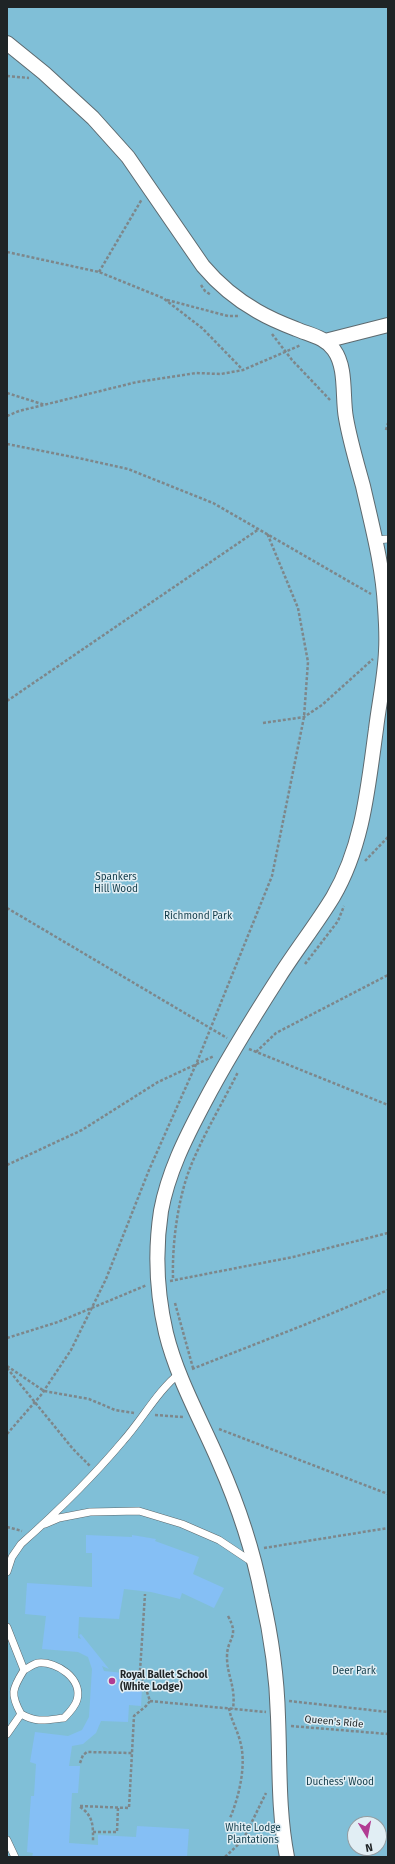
<!DOCTYPE html>
<html>
<head>
<meta charset="utf-8">
<style>
  body { margin:0 }
  #map { position:relative; width:395px; height:1864px; overflow:hidden; background:#d3e1e6; font-family:"Fira Sans",sans-serif }
  canvas { display:block }
  .frame { position:absolute; inset:0; border:8px solid #1f2426; pointer-events:none }
  .north { position:absolute; left:347px; top:1816px; width:40px; height:40px; box-sizing:border-box; background:#e1eef4; border:1px solid #939da2; border-radius:50%; rotate:170deg; font-size:11px; font-weight:700; line-height:16px; text-align:center; color:#1f2426 }
  .north::after { content:''; display:block; margin:auto; width:14px; height:18px; background:#b13c93; clip-path:polygon(50% 0,100% 100%,50% 72%,0 100%) }
</style>
</head>
<body>
<div id="map">
<canvas width="395" height="1864"></canvas>
<div class="frame"></div>
<div class="north">N</div>
</div>
<script>
const g = document.querySelector('canvas').getContext('2d');
g.lineJoin = 'round';
function fill(path, color) {
  g.fillStyle = color;
  g.fill(path, 'evenodd');
}
function strokePath(path, color, width, dash) {
  g.strokeStyle = color;
  g.lineWidth = width;
  g.lineCap = dash ? 'butt' : 'round';
  g.setLineDash(dash || []);
  g.stroke(path);
}
function drawText(font, color, halo, rows, align = 'center') {
  g.font = font + ' "Fira Sans",sans-serif';
  g.lineWidth = 3;
  g.setLineDash([]);
  g.textBaseline = 'middle';
  g.strokeStyle = halo;
  g.fillStyle = color;
  for (const [text, x, y, turn = 0] of rows) {
    g.save();
    g.translate(x, y);
    g.rotate((+turn || 0) * Math.PI / 180);
    g.textAlign = isNaN(turn) ? turn : align;
    if (halo) g.strokeText(text, 0, 0);
    g.fillText(text, 0, 0);
    g.restore();
  }
}
const green = new Path2D(`
  M 7,7 L 388,7 L 388,1857 L 7,1857 ZM 355,1824 L 379,1824 L 379,1848 L 355,1848 Z`);
const building = new Path2D(`
  M 86,1535 L 132,1537 L 132,1535 L 156,1539 L 155,1541 L 199,1557 L 193,1574 L 224,1588 L 214,1608 L 182,1593 L 180,1599 L 151,1592 L 124,1589 L 119,1619 L 79,1617 L 78,1638 L 81,1639 L 79,1635 L 81,1634 L 109,1669 L 102,1666 L 104,1671 L 133,1674 L 131,1688 L 142,1688 L 141,1706 L 129,1705 L 128,1722 L 101,1721 L 96,1733 L 83,1744 L 72,1746 L 69,1766 L 80,1766 L 78,1793 L 72,1793 L 69,1843 L 98,1845 L 98,1835 L 136,1837 L 137,1826 L 189,1829 L 187,1857 L 32,1857 L 33,1853 L 27,1852 L 31,1796 L 34,1796 L 36,1764 L 30,1762 L 35,1732 L 68,1736 L 82,1730 L 89,1717 L 92,1669 L 88,1657 L 78,1652 L 42,1649 L 46,1616 L 25,1614 L 27,1583 L 92,1587 L 92,1553 L 86,1553 Z`);
const path = new Path2D(`
  M 7,76 L 29,78
  M 7,252 L 99,272 L 163,298 L 202,328 L 243,370
  M 99,272 L 142,199
  M 201,285 L 205,291 L 211,295
  M 167,300 L 228,316 L 240,316
  M 272,334 L 292,360 L 331,401
  M 7,393 L 45,405
  M 7,416 L 19,411 L 137,382 L 196,373 L 221,374 L 243,370 L 301,345
  M 386,430 L 388,423
  M 7,444 L 83,459 L 128,469 L 213,503 L 371,594
  M 7,701 L 259,529
  M 263,723 L 304,717 L 322,705 L 373,659
  M 365,861 L 388,837
  M 7,908 L 227,1038
  M 305,964 L 338,921 L 344,906
  M 249,1049 L 388,1105
  M 256,1052 L 276,1033 L 388,975
  M 7,1165 L 82,1130 L 158,1082 L 214,1056
  M 173,1278 C 172,1243 178,1196 192,1163 C 205,1132 223,1102 238,1072
  M 170,1281 L 293,1257 L 388,1233
  M 175,1303 L 193,1368
  M 7,1338 L 58,1322 L 147,1285
  M 7,1366 L 44,1391 L 89,1399 L 115,1410 L 134,1413
  M 7,1368 L 73,1449 L 90,1466
  M 192,1369 L 304,1325 L 388,1290
  M 155,1415 L 183,1417
  M 219,1429 L 388,1494
  M 7,1434 L 41,1395 L 71,1350 L 106,1279 L 149,1170 L 197,1062 L 272,876 L 304,717 L 308,662 L 298,608 L 267,533
  M 7,1527 L 22,1531
  M 264,1548 L 388,1528
  M 228,1616 C 240,1638 227,1637 227,1657 C 227,1676 236,1686 233,1709
  M 150,1701 L 266,1712
  M 289,1701 L 388,1712
  M 229,1708 C 231,1720 237,1729 240,1741 C 247,1764 239,1797 230,1818
  M 291,1726 L 388,1734
  M 80,1763 L 83,1755 L 87,1752 L 132,1753
  M 80,1806 L 129,1808 L 134,1716 L 146,1706 L 150,1701 L 140,1671 L 145,1594
  M 80,1807 C 94,1816 93,1827 93,1842
  M 93,1832 L 117,1832 L 118,1807
  M 225,1857 L 243,1840 L 266,1793`);
const lane = new Path2D(`
  M 376,540 L 388,539
  M 45,1524 L 59,1518 L 90,1512 L 139,1511 L 182,1524 L 219,1540 L 252,1562
  M 7,1572 L 12,1557 L 21,1544 C 57,1512 92,1478 123,1441 C 142,1420 158,1390 180,1373
  M 7,1627 L 24,1670 C 12,1689 10,1694 21,1714 L 7,1734
  M 21,1714 C 37,1723 46,1720 64,1718 C 69,1713 75,1707 77,1700 C 83,1679 57,1661 38,1663 C 33,1664 28,1668 24,1670
  M 7,1840 L 15,1857`);
const street = new Path2D(`
  M 7,43 L 44,73 L 93,118 L 128,157 L 203,266 C 219,285 236,299 257,311 C 269,318 283,324 296,329 C 310,335 325,337 334,350 C 347,368 342,397 346,418 C 350,441 357,464 363,486 C 372,526 383,566 385,607 C 386,621 387,636 386,651 C 385,677 379,703 376,729 C 368,787 363,846 333,897 C 316,925 296,950 279,977 C 252,1019 226,1061 203,1105 C 185,1139 168,1173 161,1211 C 155,1250 157,1294 166,1333 C 177,1378 201,1420 219,1462 C 238,1505 253,1550 262,1596 C 271,1635 277,1677 278,1717 C 280,1764 278,1811 287,1857
  M 325,341 L 388,325`);
const markers = [
  [112,1681,4,"#b13c93"]
];
const parkNames = [
  ["Spankers",116,877],
  ["Hill Wood",116,889],
  ["Richmond Park",198,916],
  ["Deer Park",354,1671],
  ["Duchess' Wood",340,1782],
  ["White Lodge",253,1828],
  ["Plantations",253,1840]
];
const poiNames = [
  ["Royal Ballet School",120,1675],
  ["(White Lodge)",120,1687]
];
const streetNames = [
  ["Queen's Ride",334,1722,5]
];
fill(green, '#80bfd7');
fill(building, '#85bff5');
strokePath(lane, '#5e6a6f', 8);
strokePath(street, '#5e6a6f', 16);
strokePath(path, '#7d878b', 2.5, [3, 2]);
strokePath(lane, '#fff', 7);
strokePath(street, '#fff', 14);
for (const [x, y, r, color] of markers) {
  const dot = new Path2D();
  dot.arc(x, y, r, 0, 2 * Math.PI);
  g.fillStyle = color;
  g.fill(dot);
  strokePath(dot, '#e1eef4', 1.5);
}
drawText('10px', '#123c4a', '#e1eef4', parkNames);
drawText('bold 10px', '#1f2426', '#e1eef4', poiNames, 'left');
drawText('10px', '#1f2426', '#e1eef4', streetNames);
</script>
</body>
</html>
